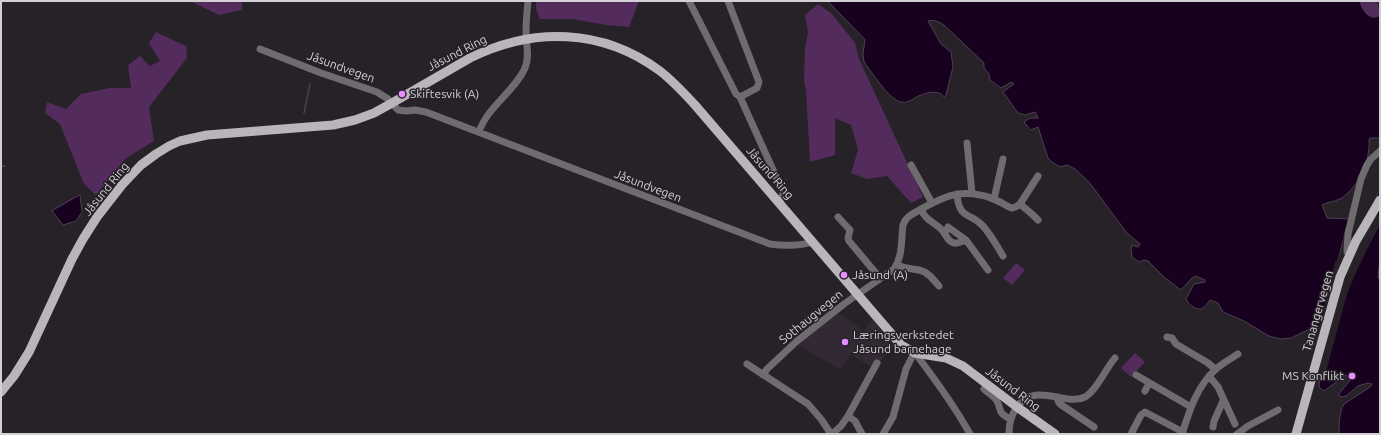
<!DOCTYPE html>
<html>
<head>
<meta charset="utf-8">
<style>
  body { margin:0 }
  #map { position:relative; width:1381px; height:435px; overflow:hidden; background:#262228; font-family:Ubuntu,sans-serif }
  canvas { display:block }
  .frame { position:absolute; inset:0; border:2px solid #d3d0d4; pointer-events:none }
</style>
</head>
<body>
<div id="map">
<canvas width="1381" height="435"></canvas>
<div class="frame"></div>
</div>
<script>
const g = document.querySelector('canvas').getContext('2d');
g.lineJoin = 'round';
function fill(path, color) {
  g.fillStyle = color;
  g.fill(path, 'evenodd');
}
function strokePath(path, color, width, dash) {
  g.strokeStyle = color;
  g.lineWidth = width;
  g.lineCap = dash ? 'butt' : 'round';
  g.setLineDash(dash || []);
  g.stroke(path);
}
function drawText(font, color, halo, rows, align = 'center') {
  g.font = font + ' Ubuntu,sans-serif';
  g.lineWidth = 3;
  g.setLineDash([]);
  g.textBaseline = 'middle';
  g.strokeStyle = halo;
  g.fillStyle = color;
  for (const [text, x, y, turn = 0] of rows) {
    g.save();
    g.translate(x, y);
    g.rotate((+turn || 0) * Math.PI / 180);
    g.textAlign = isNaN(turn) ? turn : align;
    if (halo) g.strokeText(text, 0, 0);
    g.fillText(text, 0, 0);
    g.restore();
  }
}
const built = new Path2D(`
  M 837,312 L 864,331 L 873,318 L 891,340 L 889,341 L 892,344 L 894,343 L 896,346 L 889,351 L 879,363 L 871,367 L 851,354 L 840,370 L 797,344 Z`);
const green = new Path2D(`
  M 190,1 L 242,1 L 242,10 L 219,15 Z
  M 536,1 L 639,1 L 629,27 L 606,25 L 573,19 L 540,19 L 536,9 Z
  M 1360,1 L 1377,1 L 1380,15 C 1370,22 1362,10 1360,1 Z
  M 818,4 L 832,14 L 855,43 L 859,59 L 923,197 L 911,203 L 887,176 L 867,179 L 851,173 L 858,150 L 851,125 L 835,118 L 835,155 L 810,162 L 806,90 L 804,80 L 805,48 L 808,33 L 805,15 Z
  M 156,32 L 186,46 L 187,58 L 149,107 L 154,141 L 125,159 L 96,195 L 84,184 L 60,124 L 45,113 L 47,102 L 66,109 L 81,94 L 110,88 L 131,88 L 128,65 L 140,56 L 150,66 L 160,61 L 149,43 Z
  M 1016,263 L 1025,270 L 1012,285 L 1003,278 Z
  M 1135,353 L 1145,362 L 1131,377 L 1121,368 Z`);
const water = new Path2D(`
  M 828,1 L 1360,1 C 1362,10 1370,22 1380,15 L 1380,138 L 1371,138 L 1369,139 C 1371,159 1358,189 1340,199 C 1334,202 1327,202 1322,205 L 1327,218 L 1349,219 L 1320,327 L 1316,326 L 1291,338 L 1281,339 L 1269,336 L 1244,321 L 1223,312 L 1218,303 L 1210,300 C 1208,302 1206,306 1203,308 C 1197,312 1188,304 1186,299 L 1194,284 L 1205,282 L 1205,280 L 1195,276 L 1191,279 L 1181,290 L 1164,277 L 1148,261 L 1144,260 L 1139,262 L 1132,257 L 1131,249 L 1132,245 L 1137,247 L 1139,246 L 1140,244 L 1127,233 L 1089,182 L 1075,169 L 1067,165 L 1060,167 L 1052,162 L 1048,158 L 1038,127 L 1031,130 L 1024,122 L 1030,118 L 1038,118 L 1035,112 L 1025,115 L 1018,113 L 1003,92 L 1014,84 L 1011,82 L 1001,88 L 990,80 L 989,74 L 984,68 L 984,63 L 944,25 C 939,22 933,19 928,21 L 941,44 L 951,52 L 953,67 L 946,95 L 944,97 C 940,90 928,92 921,95 C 914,97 909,104 901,102 C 889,100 872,72 864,62 L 863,54 L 865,40 Z
  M 1380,190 L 1380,257 L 1378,278 L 1380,280 L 1380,434 L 1339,434 C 1339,424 1339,413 1344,404 L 1370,387 L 1372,384 L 1368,383 L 1358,386 L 1346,396 L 1342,397 L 1338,395 L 1351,379 L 1346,375 L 1324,391 L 1319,387 L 1320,378 L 1344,290 L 1378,227 C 1380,212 1370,204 1380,190 Z
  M 80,195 L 82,212 L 76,221 L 63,225 L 52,211 Z`);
const pier = new Path2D(`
  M 1376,206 L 1380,223 L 1357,270 L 1347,294 L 1324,379 L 1318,378 L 1323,353 L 1342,289 L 1349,273 L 1370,238 L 1376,227 L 1377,222 L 1373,216 Z
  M 1349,225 L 1322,327 L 1319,329 L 1335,262 L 1338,259 L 1342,248 L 1345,227 Z`);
const stream = new Path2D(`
  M 304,113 L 310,84
  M 1,167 L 5,166`);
const minor = new Path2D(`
  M 689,1 L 736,94 L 740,97 L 783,192 L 782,198 L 778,201
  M 728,1 L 759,82 L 757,88 L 740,97
  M 260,49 L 321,73 L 377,92 L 388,99 L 398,110 L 406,111 L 415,110 L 426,112 L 770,244 C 782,246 801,246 813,242
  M 479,132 C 487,107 515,91 525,68 C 530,57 526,44 526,32 C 526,21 527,11 528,1
  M 967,143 L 972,193
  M 911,165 L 932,203
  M 957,194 C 959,220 970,212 983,226 C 991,235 997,246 1003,256
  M 994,199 L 1003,159
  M 1020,204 L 1033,215 L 1038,220
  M 921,209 C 925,220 934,222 941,229 C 946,233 947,242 954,243 C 958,244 963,241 966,240
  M 838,217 L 850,230 L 848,238 L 849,241 L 880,278
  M 945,233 L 948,227 L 966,240 L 988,270
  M 1347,251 L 1348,234 L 1361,179 L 1367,165 L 1371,159 L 1380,151
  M 897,265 C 907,269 910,268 919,270 C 928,272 933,279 939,286
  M 1167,337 L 1172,338 L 1176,344 L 1208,363 L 1215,369
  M 918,354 L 918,357 C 937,382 955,407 970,434
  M 747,364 L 808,404 L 821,419 L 831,434
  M 763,375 L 767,369 L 797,341 L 844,304 L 894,269 C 903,256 901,240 903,225 C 906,216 913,214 921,209 C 942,198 955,190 980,195 C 987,196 994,199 1000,202 C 1004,204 1008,207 1012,208 C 1015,208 1017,206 1020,204 L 1038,176
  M 1136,375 L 1191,407
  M 1209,376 L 1218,387 L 1235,424
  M 984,389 C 988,393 994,396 997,401 C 1002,411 997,412 1010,419
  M 1145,391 L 1149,383
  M 1058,397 L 1058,401 L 1060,404 L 1094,427
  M 848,416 L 855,421 L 862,434
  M 1213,427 L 1214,421 L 1223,401
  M 832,434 L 841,426 L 848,416 L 877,363
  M 883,434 L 893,417 L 906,369 L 911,359
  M 1009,434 C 1009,423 1011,417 1016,408 C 1035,380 1065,407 1085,397 C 1097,390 1106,368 1115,358
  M 1131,434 L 1141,415 L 1145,412 L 1183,432
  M 1182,434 C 1189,412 1197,386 1215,370 C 1221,364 1230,359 1238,354
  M 1237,434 L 1248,426 L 1278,410`);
const major = new Path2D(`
  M 1,392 L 14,376 L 29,352 L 72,259 L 83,239 L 97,217 L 122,185 L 141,165 L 156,154 L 169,146 L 180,141 L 207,135 L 333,125 L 355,120 L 374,113 L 392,103 L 470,58 C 533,27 602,28 660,71 C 673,81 684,93 695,105 L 901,345 L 915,353 L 946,358 L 963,366 L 1017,407 L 1055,434
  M 1296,434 L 1340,277 L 1356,241 L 1380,200`);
const markers = [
  [402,94,4,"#e88eff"],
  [844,275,4,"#e88eff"],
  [845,342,4,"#e88eff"],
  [1352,376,4,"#e88eff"]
];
const streetNames = [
  ["Jåsund Ring",457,53,-27],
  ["Jåsundvegen",341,67,20],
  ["Jåsund Ring",770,173,49],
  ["Jåsundvegen",648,186,21],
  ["Jåsund Ring",106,189,-51],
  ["Tanangervegen",1318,311,-74],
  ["Sothaugvegen",811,317,-39],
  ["Jåsund Ring",1013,389,37]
];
const poiNames = [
  ["Skiftesvik (A)",410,94],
  ["Jåsund (A)",852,275],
  ["Læringsverkstedet",853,335],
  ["Jåsund barnehage",853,349],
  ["MS Konflikt",1344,376,"right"]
];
fill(built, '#322934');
fill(green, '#532b5d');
fill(water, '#17011e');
strokePath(water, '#4f3f55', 1);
fill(pier, '#262228');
strokePath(stream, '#4f3f55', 1.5);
strokePath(minor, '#6f6c6f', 7);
strokePath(major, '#bab5bb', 9);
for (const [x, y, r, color] of markers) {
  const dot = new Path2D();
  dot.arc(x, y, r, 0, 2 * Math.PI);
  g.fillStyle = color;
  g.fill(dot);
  strokePath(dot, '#262228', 1.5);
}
drawText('12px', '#d3d0d4', '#262228', streetNames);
drawText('12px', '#d3d0d4', '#262228', poiNames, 'left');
</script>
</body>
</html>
